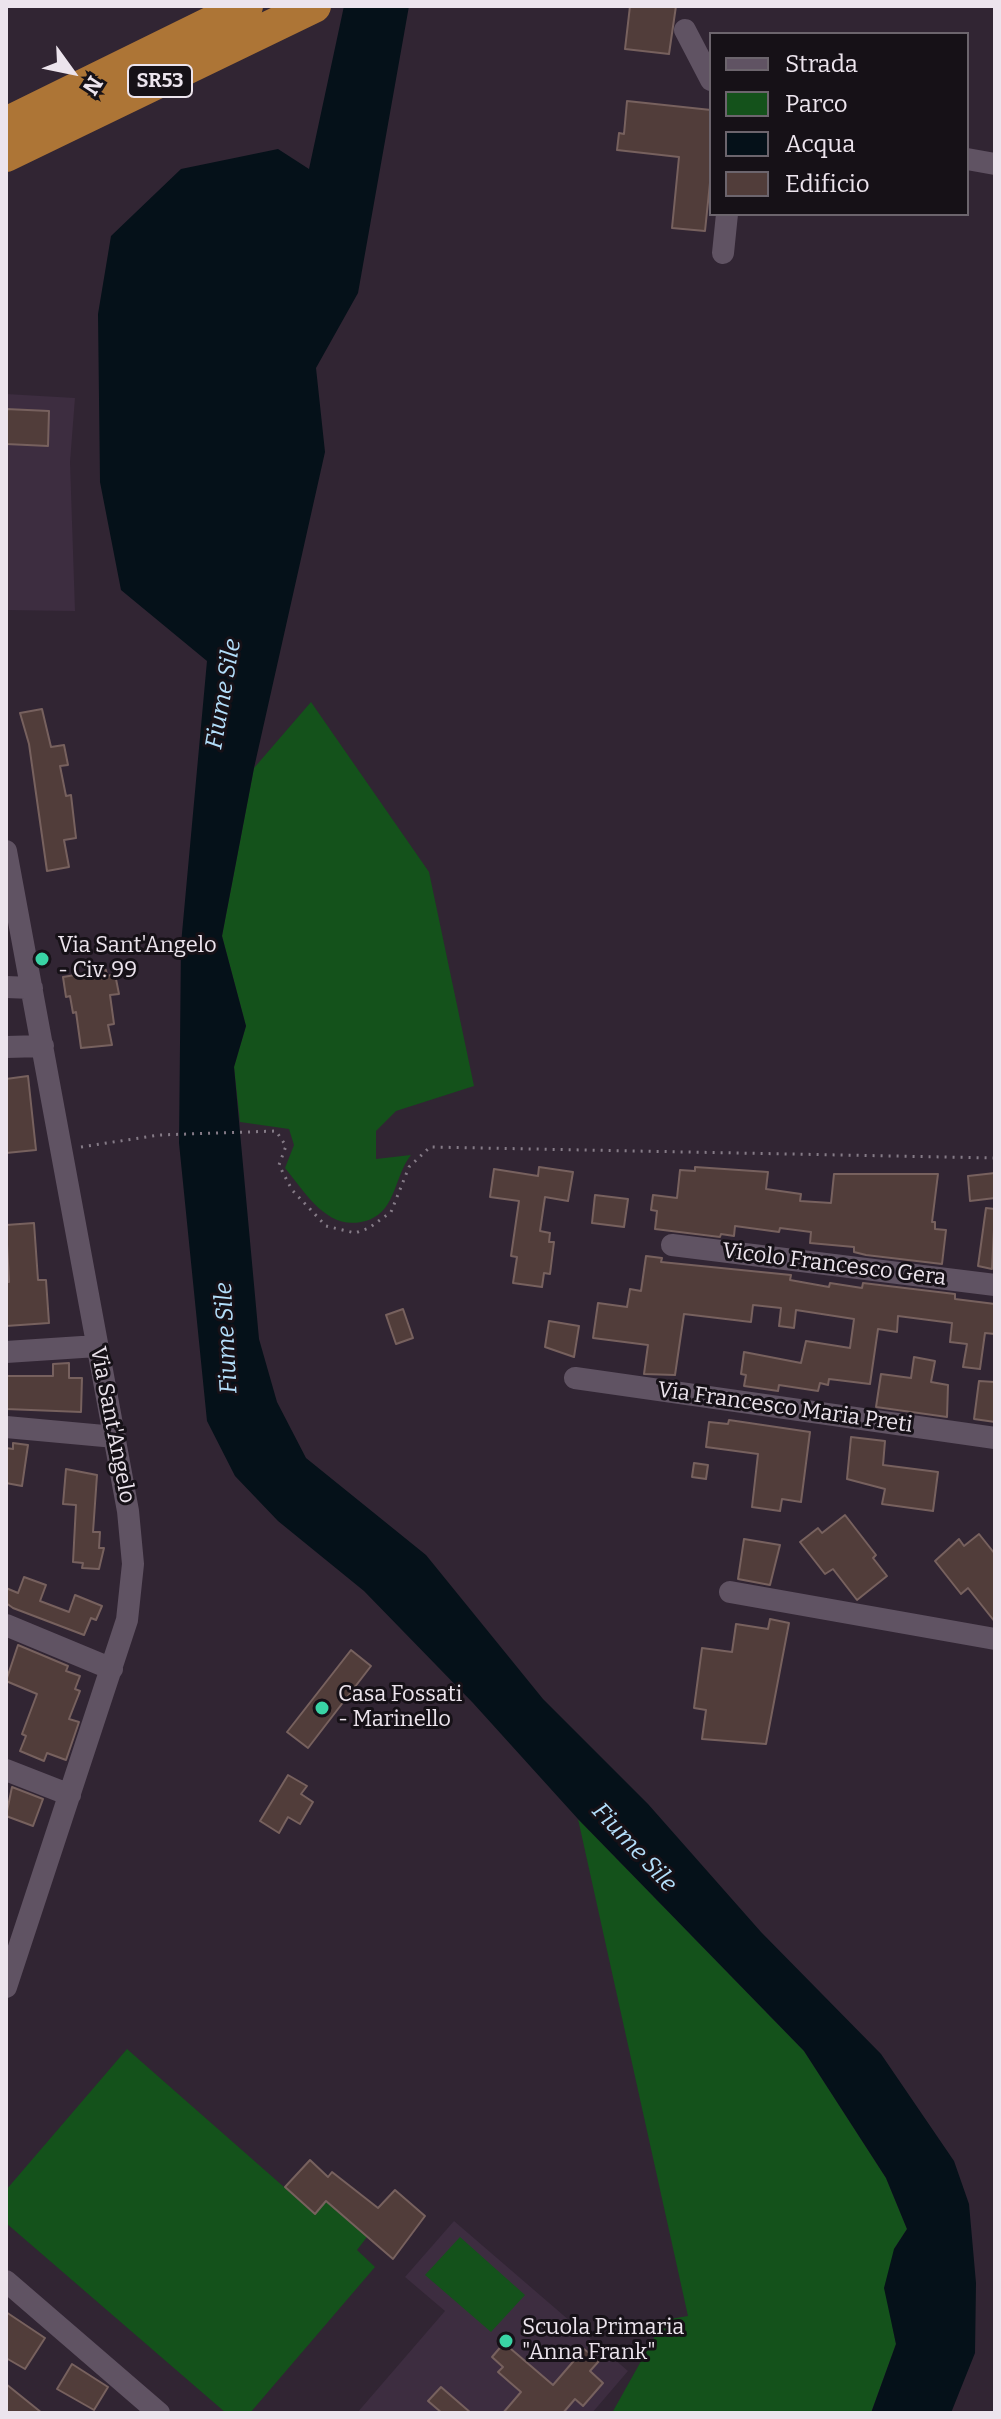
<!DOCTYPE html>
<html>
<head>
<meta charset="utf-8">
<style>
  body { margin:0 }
  #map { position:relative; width:1001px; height:2419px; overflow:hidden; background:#312533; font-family:Bitter,serif }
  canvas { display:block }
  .frame { position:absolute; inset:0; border:8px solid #ece4ed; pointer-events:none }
  .legend { position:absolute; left:709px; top:32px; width:260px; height:184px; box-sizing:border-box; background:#161117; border:2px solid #6c656d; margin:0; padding:10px 14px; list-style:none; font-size:24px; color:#ece4ed }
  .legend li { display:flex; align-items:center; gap:16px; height:40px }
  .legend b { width:40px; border:2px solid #6c656d }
  .north { position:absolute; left:32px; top:32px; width:80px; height:80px; -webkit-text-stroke:6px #161117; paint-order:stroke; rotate:123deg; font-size:22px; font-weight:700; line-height:32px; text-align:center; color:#ece4ed }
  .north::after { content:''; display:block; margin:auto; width:28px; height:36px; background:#ece4ed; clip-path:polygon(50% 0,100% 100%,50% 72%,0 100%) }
</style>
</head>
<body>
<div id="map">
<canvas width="1001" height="2419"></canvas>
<div class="frame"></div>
<ul class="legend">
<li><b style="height:10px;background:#605363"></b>Strada</li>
<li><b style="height:22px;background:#14521b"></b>Parco</li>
<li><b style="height:22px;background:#051119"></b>Acqua</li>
<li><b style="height:22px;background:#513d3a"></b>Edificio</li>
</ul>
<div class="north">N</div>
</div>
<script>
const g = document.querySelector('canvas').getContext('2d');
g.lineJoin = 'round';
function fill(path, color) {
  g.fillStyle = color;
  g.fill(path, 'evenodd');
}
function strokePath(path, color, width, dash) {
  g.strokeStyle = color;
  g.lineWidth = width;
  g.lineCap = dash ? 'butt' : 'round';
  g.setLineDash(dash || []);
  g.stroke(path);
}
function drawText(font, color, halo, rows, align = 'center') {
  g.font = font + ' Bitter,serif';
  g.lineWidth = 6;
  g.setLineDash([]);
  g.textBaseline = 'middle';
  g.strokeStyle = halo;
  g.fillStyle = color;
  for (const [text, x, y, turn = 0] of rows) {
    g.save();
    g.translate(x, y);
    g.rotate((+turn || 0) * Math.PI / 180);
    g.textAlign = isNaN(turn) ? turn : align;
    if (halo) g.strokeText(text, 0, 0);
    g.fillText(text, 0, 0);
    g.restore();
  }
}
const built = new Path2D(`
  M 6,394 L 75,398 L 70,462 L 75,611 L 6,610 Z
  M 454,2221 L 628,2371 L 592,2413 L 357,2413 L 445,2311 L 405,2277 Z`);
const green = new Path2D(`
  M 311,702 L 429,872 L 474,1086 L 396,1111 L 376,1131 L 376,1159 L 411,1155 C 400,1169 398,1185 390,1200 C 384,1212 374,1220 361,1222 C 326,1229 305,1192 285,1168 L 294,1145 L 289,1129 L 240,1122 L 234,1067 L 246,1026 L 222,936 L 254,768 Z
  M 578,1819 L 804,2051 L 886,2178 L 907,2229 L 894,2249 L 892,2324 L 896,2344 L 871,2413 L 612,2413 L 664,2320 L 688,2316 Z
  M 127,2049 L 284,2187 L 310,2160 L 328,2176 L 332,2172 L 354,2191 L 367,2237 L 357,2250 L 375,2267 L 250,2413 L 226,2413 L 6,2223 L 6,2190 Z
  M 460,2237 L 525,2295 L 491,2332 L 425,2275 Z`);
const water = new Path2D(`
  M 344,6 L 409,6 L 358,293 L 316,368 L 325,452 L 254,768 L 222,936 L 246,1026 L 234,1067 L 259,1339 L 277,1402 L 306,1458 L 426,1555 L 543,1699 L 648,1804 L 761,1932 L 881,2054 L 954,2161 L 969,2204 L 976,2283 L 975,2353 L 951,2413 L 871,2413 L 896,2344 L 884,2288 L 894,2249 L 907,2229 L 886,2178 L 804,2051 L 578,1819 L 473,1703 L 364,1591 L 278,1521 L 235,1476 L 207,1421 L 179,1143 L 181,944 L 207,661 L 121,590 L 100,482 L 98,314 L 111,236 L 181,169 L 278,149 L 309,169 Z`);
const building = new Path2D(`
  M 630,6 L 676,6 L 669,54 L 625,49 Z
  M 627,101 L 711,110 L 711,173 L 705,231 L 672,228 L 679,157 L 617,150 L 619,133 L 624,134 Z
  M 6,409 L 49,411 L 48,446 L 6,444 Z
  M 42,709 L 51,747 L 64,745 L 68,765 L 60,766 L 66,796 L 71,795 L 76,838 L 64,840 L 69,867 L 47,871 L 29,744 L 20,713 Z
  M 106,970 L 107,976 L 115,974 L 119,994 L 110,995 L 114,1024 L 108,1025 L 112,1045 L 81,1048 L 76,1012 L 73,1013 L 70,996 L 66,997 L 63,977 Z
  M 28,1076 L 36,1150 L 6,1153 L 6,1079 Z
  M 539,1167 L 573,1172 L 568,1201 L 545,1197 L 540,1231 L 550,1233 L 549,1242 L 554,1242 L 550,1274 L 544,1273 L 542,1287 L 513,1283 L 517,1257 L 511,1256 L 519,1201 L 490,1197 L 494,1169 L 538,1176 Z
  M 695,1167 L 768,1172 L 766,1189 L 801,1194 L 800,1201 L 831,1203 L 834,1174 L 938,1174 L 932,1222 L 935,1222 L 935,1229 L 946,1230 L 942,1264 L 866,1255 L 854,1252 L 854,1247 L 810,1243 L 811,1232 L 780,1228 L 779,1232 L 735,1226 L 734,1236 L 721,1234 L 720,1237 L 655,1229 L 657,1211 L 651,1210 L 653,1195 L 677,1198 L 680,1170 L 695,1171 Z
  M 995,1173 L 995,1198 L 970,1201 L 968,1176 Z
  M 595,1195 L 628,1199 L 624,1227 L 592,1223 Z
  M 986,1208 L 995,1209 L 992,1269 L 978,1266 Z
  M 34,1223 L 38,1280 L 46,1280 L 49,1323 L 6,1326 L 6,1282 L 9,1282 L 6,1225 Z
  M 646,1256 L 662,1258 L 661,1262 L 791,1275 L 790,1280 L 829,1287 L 830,1283 L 862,1288 L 863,1283 L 955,1294 L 955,1299 L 995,1304 L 995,1334 L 985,1333 L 980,1369 L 963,1367 L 967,1344 L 950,1342 L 952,1323 L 898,1316 L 897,1332 L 878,1329 L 870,1384 L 829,1379 L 828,1385 L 820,1383 L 818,1391 L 779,1385 L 778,1391 L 744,1386 L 746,1375 L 741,1374 L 744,1352 L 801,1363 L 806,1341 L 850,1348 L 854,1319 L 796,1310 L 794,1328 L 779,1326 L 781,1308 L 753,1305 L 751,1322 L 684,1314 L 675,1375 L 644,1374 L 648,1345 L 593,1338 L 598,1303 L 627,1307 L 630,1289 L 641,1291 Z
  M 403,1309 L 413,1338 L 396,1344 L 386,1315 Z
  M 549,1321 L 579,1326 L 574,1357 L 545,1347 Z
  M 914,1357 L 935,1361 L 931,1382 L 948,1385 L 947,1417 L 876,1407 L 881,1374 L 911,1378 Z
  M 69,1363 L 69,1378 L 82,1378 L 81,1412 L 6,1409 L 6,1376 L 53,1376 L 53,1364 Z
  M 979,1381 L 995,1382 L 995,1422 L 974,1419 Z
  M 729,1420 L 810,1432 L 801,1502 L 782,1499 L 780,1511 L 752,1507 L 758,1454 L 706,1447 L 709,1422 L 728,1424 Z
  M 851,1437 L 885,1441 L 883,1465 L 938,1472 L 933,1511 L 882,1504 L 885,1489 L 847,1479 Z
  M 13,1443 L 28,1445 L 22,1486 L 6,1483 L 6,1448 L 13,1449 Z
  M 694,1463 L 708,1465 L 706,1479 L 692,1477 Z
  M 66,1469 L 97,1475 L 93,1532 L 100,1532 L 99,1548 L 104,1548 L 99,1569 L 82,1568 L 83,1563 L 73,1562 L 76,1505 L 63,1504 Z
  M 845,1515 L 876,1555 L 873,1558 L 887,1576 L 857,1600 L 833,1569 L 825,1574 L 800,1542 L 818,1528 L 822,1533 Z
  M 979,1534 L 995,1554 L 995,1622 L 968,1588 L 961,1594 L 935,1561 L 959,1539 L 964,1546 Z
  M 744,1539 L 780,1545 L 770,1585 L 738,1579 Z
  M 24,1577 L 46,1585 L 40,1601 L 69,1612 L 75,1595 L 102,1606 L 96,1620 L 91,1618 L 84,1635 L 13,1608 L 6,1603 L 6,1588 L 18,1593 Z
  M 770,1619 L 789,1623 L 766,1744 L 702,1739 L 706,1710 L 694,1708 L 702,1648 L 732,1652 L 736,1624 L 768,1629 Z
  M 18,1645 L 68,1666 L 66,1671 L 80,1676 L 75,1689 L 80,1691 L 69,1719 L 79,1722 L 66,1760 L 47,1753 L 44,1761 L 20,1751 L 26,1736 L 22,1734 L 37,1694 L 6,1681 Z
  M 351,1650 L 371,1666 L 308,1748 L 287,1732 Z
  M 288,1775 L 307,1786 L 301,1794 L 313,1802 L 300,1824 L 288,1817 L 279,1833 L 260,1821 Z
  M 12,1787 L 43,1799 L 33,1826 L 6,1816 Z
  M 310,2160 L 328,2177 L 332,2172 L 378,2208 L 395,2190 L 425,2216 L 393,2259 L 326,2201 L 315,2214 L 285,2187 Z
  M 6,2312 L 45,2338 L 25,2369 L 6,2358 Z
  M 504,2343 L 553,2385 L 584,2349 L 599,2361 L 590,2371 L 603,2383 L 583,2406 L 575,2399 L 563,2413 L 503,2413 L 521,2392 L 498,2372 L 503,2367 L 492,2357 Z
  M 72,2364 L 108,2387 L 94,2410 L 57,2389 Z
  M 6,2384 L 42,2413 L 6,2413 Z
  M 441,2387 L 471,2413 L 442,2413 L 428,2401 Z`);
const path = new Path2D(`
  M 81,1147 L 159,1135 L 276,1131 L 286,1146 L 279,1165 L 292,1190 L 326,1226 L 355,1233 L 369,1228 L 391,1212 L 409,1167 L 430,1147 L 995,1158`);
const minor = new Path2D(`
  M 685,30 L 711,80
  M 967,159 L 995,164
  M 723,253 L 727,214
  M 6,851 L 128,1511 L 133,1564 L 127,1620 L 6,1987
  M 6,987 L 32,988
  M 6,1047 L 43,1046
  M 672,1245 L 995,1285
  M 6,1352 L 97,1346
  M 575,1378 L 995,1438
  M 6,1427 L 115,1437
  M 730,1592 L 995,1639
  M 6,1625 L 112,1669
  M 6,1770 L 70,1795
  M 6,2281 L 159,2413`);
const highway = new Path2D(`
  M 6,124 L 246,6
  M 6,155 L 314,6`);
const markers = [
  [42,959,8,"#39d4a5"],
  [322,1708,8,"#39d4a5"],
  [506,2341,8,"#39d4a5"]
];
const shields = [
  [160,81,64]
];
const shieldNames = [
  ["SR53",160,81]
];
const poiNames = [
  ["Via Sant'Angelo",58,946],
  ["- Civ. 99",58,971],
  ["Casa Fossati",338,1695],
  ["- Marinello",338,1720],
  ["Scuola Primaria",522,2328],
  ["\"Anna Frank\"",522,2353]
];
const streetNames = [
  ["Vicolo Francesco Gera",834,1265,7],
  ["Via Francesco Maria Preti",785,1408,8],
  ["Via Sant'Angelo",112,1425,79]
];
const waterNames = [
  ["Fiume Sile",224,694,-80],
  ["Fiume Sile",227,1338,-93],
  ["Fiume Sile",634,1848,47]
];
fill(built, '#3d2d40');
fill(green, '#14521b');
fill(water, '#051119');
fill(building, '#513d3a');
strokePath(building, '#77615e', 2);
strokePath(path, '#857b87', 3, [2, 6]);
strokePath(minor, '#605363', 22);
strokePath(highway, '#ad7536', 34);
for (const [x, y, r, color] of markers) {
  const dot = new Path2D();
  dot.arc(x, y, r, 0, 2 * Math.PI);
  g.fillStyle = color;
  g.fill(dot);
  strokePath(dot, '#161117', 3);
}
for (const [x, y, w] of shields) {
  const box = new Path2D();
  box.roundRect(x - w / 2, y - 16, w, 32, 6);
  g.fillStyle = '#161117';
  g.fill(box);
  strokePath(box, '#ece4ed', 2);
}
drawText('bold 20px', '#ece4ed', null, shieldNames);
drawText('22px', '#ece4ed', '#161117', poiNames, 'left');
drawText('22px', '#ece4ed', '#161117', streetNames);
drawText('italic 24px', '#b3defa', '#161117', waterNames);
</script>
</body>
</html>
